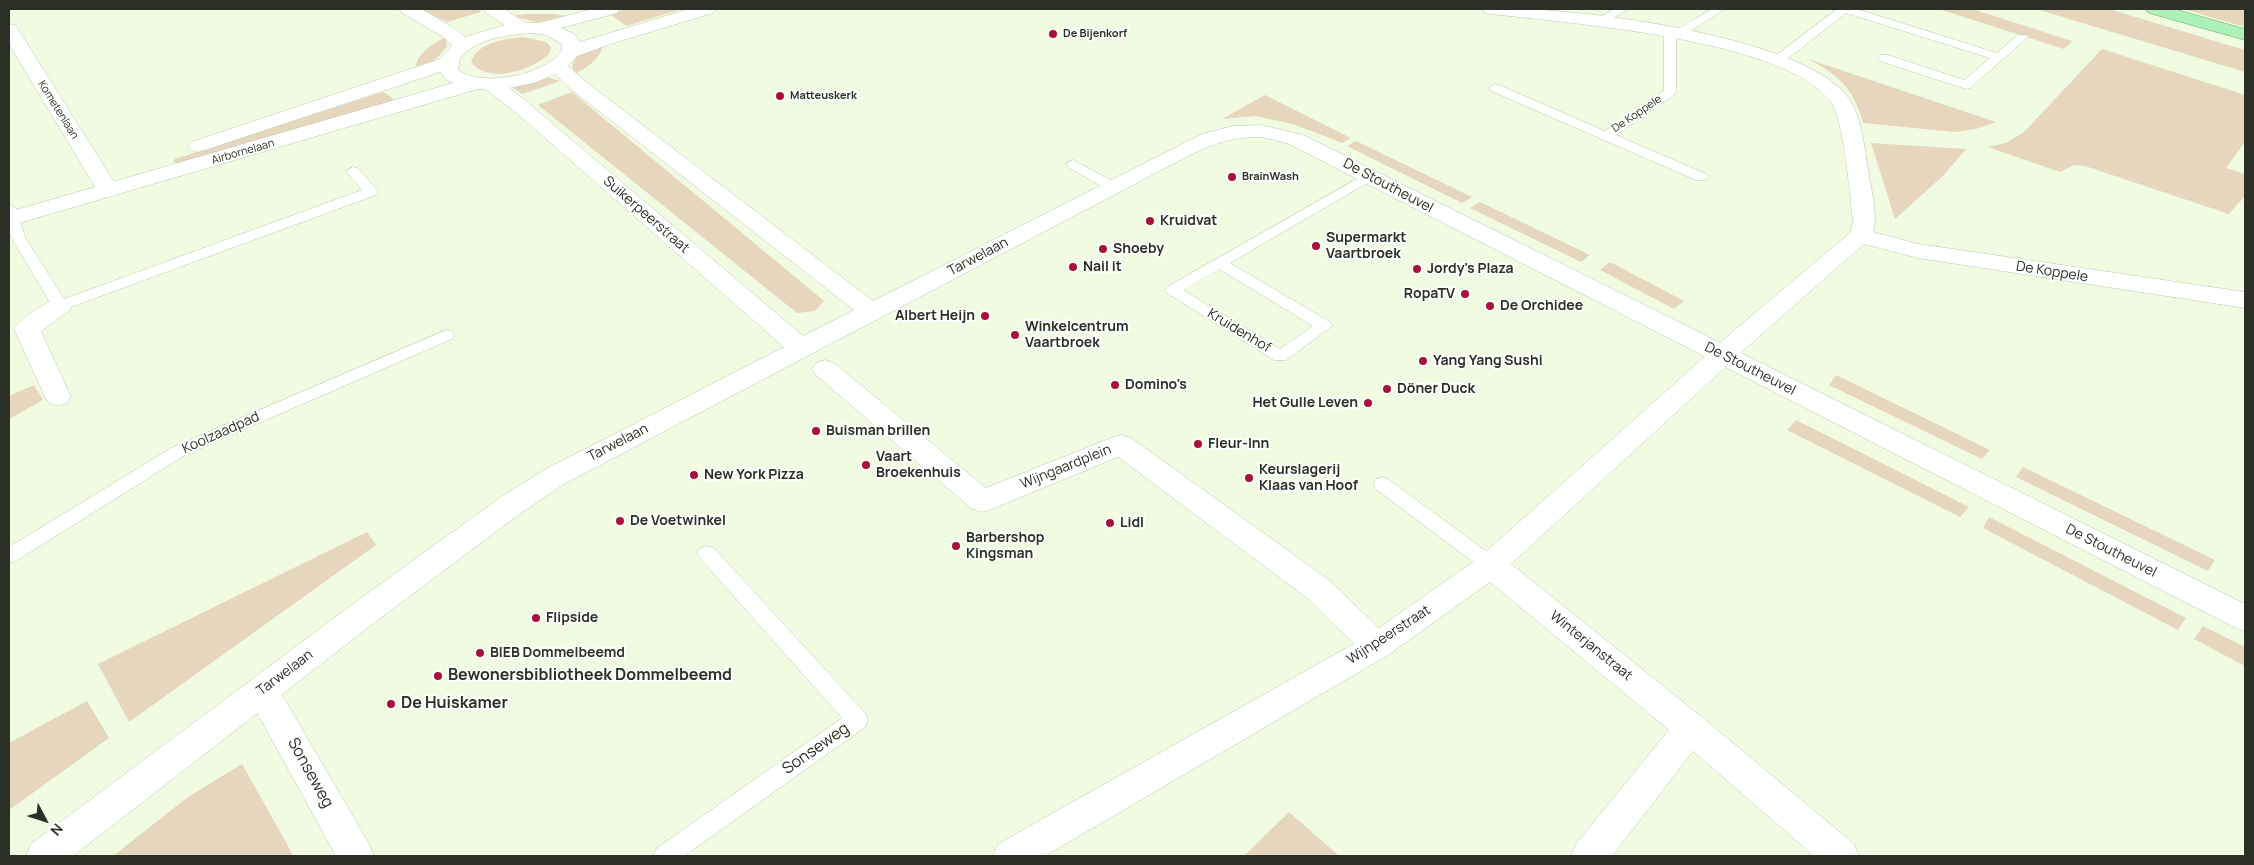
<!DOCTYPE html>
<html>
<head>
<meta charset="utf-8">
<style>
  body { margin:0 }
  #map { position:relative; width:2254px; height:865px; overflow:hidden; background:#f1fbe2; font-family:Manrope,sans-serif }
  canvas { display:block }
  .frame { position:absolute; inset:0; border:10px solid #2b2f25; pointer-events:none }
  .north { position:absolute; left:20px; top:795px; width:50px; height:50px; -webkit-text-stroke:4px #fff; paint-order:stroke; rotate:130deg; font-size:14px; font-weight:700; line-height:20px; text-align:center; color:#2b2f25 }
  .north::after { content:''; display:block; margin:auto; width:18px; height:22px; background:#2b2f25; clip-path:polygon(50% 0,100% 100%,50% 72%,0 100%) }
</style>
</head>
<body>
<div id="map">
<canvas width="2254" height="865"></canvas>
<div class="frame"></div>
<div class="north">N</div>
</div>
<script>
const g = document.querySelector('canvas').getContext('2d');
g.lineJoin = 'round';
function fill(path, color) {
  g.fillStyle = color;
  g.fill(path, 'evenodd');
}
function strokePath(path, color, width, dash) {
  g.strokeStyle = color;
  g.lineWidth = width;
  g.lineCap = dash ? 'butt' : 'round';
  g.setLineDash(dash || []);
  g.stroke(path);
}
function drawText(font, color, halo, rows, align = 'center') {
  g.font = font + ' Manrope,sans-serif';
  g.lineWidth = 4;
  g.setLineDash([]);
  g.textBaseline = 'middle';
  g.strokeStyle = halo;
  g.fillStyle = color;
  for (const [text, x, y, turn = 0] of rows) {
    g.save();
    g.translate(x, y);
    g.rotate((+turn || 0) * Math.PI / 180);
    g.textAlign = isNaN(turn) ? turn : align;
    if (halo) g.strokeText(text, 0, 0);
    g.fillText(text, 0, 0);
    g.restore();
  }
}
const green = new Path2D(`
  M 421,9 L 478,9 L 481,12 L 447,22 Z
  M 625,9 L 682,9 L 626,26 L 610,14 Z
  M 1939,9 L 1972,9 L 2072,41 L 2064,49 Z
  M 2036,9 L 2109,9 L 2245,50 L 2245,72 Z
  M 2183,9 L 2239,9 L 2245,11 L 2245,27 Z
  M 526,14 L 556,14 L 570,17 L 537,22 L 512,16 Z
  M 445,37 L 447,46 C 438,59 429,64 416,70 C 414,54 434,44 445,37 Z
  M 523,37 L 546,42 L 551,47 L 549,54 C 532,70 488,85 471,62 C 478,42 504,39 523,37 Z
  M 603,43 C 602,59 587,67 575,74 L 572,66 L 575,58 Z
  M 2102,49 L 2245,95 L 2245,142 L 2226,168 L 2245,174 L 2245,196 L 2229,214 L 2085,166 L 2074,165 L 2060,172 L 1988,147 L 2006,143 L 2024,132 Z
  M 1808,59 L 1996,122 L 1976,129 L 1955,132 L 1863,123 C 1854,89 1839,75 1808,59 Z
  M 547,77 L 560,81 L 522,94 L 513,88 L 517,85 Z
  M 383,92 L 398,102 L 193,159 L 177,163 L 173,162 L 175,159 Z
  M 572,92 L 824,301 L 815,311 L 797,313 L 538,105 Z
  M 1265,95 L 1351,138 L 1342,143 L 1296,125 L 1256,116 L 1222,119 Z
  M 1356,141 L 1472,197 L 1462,203 L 1347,146 Z
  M 1871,143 L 1966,149 L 1943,176 L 1895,219 Z
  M 1480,202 L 1590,255 L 1581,262 L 1470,208 Z
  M 1610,262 L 1684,301 L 1674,309 L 1600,270 Z
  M 1836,375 L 1990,450 L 1982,459 L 1829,385 Z
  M 34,385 L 43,400 L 9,419 L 9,396 Z
  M 1796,420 L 1969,507 L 1960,517 L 1787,430 Z
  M 2023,467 L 2215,560 L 2208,571 L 2016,477 Z
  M 1989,517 L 2186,618 L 2178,630 L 1983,528 Z
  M 367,532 L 376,545 L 129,722 L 98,664 Z
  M 2203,626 L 2245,647 L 2245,666 L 2194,639 Z
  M 87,701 L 109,738 L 9,810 L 9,743 Z
  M 242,764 L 293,855 L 113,856 L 188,797 Z
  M 1289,812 L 1339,856 L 1244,856 Z`);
const service = new Path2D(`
  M 1614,9 L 1628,9 L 1602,25 L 1594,25 L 1592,23 L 1594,21 Z
  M 1712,9 L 1725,9 L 1683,36 L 1676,37 L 1676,92 L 1674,95 L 1616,135 L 1706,174 L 1708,177 L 1706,180 L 1696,180 L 1491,91 L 1489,88 L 1495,84 L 1499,85 L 1605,131 L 1664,91 L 1664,32 L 1666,30 L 1670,28 L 1675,31 Z
  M 1837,9 L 1857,9 L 1997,53 L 2018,35 L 2026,35 L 2028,37 L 1970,88 L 1966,89 L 1880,61 L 1878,58 L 1880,55 L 1888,55 L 1964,80 L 1990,58 L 1846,13 L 1782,63 L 1774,63 L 1772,60 L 1774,57 Z
  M 1073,160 L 1118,184 L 1120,187 L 1113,191 L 1108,190 L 1068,167 L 1066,164 Z
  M 353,167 L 358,168 L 376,189 L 378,192 L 376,195 L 60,311 L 54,309 L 52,306 L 11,237 L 9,231 L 9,204 L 16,208 L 25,237 L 64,299 L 362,190 L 346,171 Z
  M 1369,172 L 1374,173 L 1376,176 L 1374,179 L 1230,263 L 1330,322 L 1332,326 L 1286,360 L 1274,360 L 1167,293 L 1164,290 L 1167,287 ZM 1219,269 L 1313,326 L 1280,349 L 1183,290 Z
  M 446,330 L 452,331 L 454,335 L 452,339 L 185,455 L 16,561 L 9,563 L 9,547 L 173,447 Z
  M 1382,477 L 1388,479 L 1498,560 L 1501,565 L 1498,570 L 1491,572 L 1484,570 L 1376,489 L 1373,484 L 1376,479 Z
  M 707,546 L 714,548 L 865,713 L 868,720 L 865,727 L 684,856 L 653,856 L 657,848 L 842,718 L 700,558 L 697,553 L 700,548 Z`);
const pedestrian = new Path2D(`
  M 60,298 L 69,301 L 72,306 L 69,311 L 41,331 L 71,397 L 67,403 L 58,406 L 49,403 L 45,397 L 14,329 C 23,316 45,302 60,298 Z
  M 825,360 L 834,363 L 986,488 L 1111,438 L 1121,435 L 1131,438 L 1329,580 L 1388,637 L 1393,646 L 1388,655 L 1377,659 L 1366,655 L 1307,598 L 1118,457 L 992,509 L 982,512 L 972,509 L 816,375 L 812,369 L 816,363 Z`);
const minor = new Path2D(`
  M 1482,9 C 1559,4 1799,34 1847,96 C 1862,115 1864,146 1868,169 C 1870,185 1879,217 1873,232 L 1919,244 L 2245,292 L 2245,308 L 1918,258 L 1864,244 L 1755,340 L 1511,564 L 1703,718 L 1854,844 L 1859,856 L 1814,856 L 1693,751 L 1612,856 L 1571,856 L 1576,844 L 1669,730 L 1490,582 L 1388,655 L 1045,856 L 993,856 L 998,844 L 1366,637 L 1480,557 L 1737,328 L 1850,233 L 1853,221 C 1850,195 1844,121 1831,102 C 1785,39 1568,23 1491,14 L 1485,13 Z
  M 9,24 L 15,25 L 18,29 L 119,190 L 116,195 L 108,197 L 100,195 L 97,190 L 9,44 Z
  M 262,677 L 274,681 L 369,844 L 374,856 L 336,856 L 245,691 L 250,681 Z`);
const tertiary = new Path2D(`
  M 399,9 L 421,9 L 454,28 L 465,37 L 505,25 L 486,13 L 483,9 L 504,9 L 526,23 L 539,23 L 592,9 L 620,9 L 617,13 L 561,28 L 574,34 L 580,42 L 689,9 L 716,9 L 713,13 L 617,42 L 577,56 L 568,66 L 586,82 L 873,301 L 1202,134 L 1233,126 L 1261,125 L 1303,135 L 2245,604 L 2245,631 L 2234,627 L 1289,144 C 1279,141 1269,138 1259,137 C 1219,136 1187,157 1152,175 L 564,484 L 521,513 L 379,619 L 73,856 L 26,856 L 31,844 L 357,601 L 501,497 L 544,470 L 784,347 L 513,110 L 485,89 L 478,89 L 9,226 L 9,212 L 453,83 L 447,80 L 440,72 L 205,150 L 198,152 L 191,150 L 188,146 L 191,142 L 440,59 L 452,45 L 442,36 L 402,13 ZM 532,33 L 546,35 L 562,44 L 562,50 C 547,75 482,88 458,70 L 460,58 C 477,38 507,35 532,33 ZM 555,74 L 572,90 L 854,310 L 803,336 L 527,102 L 509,88 L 534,83 Z`);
const primary = new Path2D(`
  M 2146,9 L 2174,9 L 2245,29 L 2245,40 L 2149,13 Z`);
const markers = [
  [1053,34,5,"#a81038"],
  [780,96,5,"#a81038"],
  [1232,177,5,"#a81038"],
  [1150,221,5,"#a81038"],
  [1316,246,5,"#a81038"],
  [1103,249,5,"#a81038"],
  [1073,267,5,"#a81038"],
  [1417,269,5,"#a81038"],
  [1465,294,5,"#a81038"],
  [1490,306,5,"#a81038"],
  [985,316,5,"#a81038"],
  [1015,335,5,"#a81038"],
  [1423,361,5,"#a81038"],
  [1115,385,5,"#a81038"],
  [1387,389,5,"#a81038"],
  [1368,403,5,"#a81038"],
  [816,431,5,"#a81038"],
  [1198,444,5,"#a81038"],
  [866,465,5,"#a81038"],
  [694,475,5,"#a81038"],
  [1249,478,5,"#a81038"],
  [620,521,5,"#a81038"],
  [1110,523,5,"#a81038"],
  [956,546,5,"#a81038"],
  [536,618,5,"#a81038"],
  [480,653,5,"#a81038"],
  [438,676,5,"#a81038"],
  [391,704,5,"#a81038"]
];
const farPoinames = [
  ["De Bijenkorf",1063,34],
  ["Matteuskerk",790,96],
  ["BrainWash",1242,177]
];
const farStreetnames = [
  ["Kometenlaan",58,110,58],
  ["De Koppele",1637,114,-34],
  ["Airbornelaan",243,152,-16]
];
const streetNames = [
  ["De Stoutheuvel",1388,186,28],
  ["Suikerpeerstraat",646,215,41],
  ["Tarwelaan",978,257,-28],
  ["De Koppele",2052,272,9],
  ["Kruidenhof",1239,331,31],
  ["De Stoutheuvel",1750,369,27],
  ["Koolzaadpad",221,433,-24],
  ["Tarwelaan",618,443,-27],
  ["Wijngaardplein",1066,467,-22],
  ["De Stoutheuvel",2111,551,27],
  ["Wijnpeerstraat",1389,635,-33],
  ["Winterjanstraat",1591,646,39],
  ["Tarwelaan",285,673,-37]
];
const poiNames = [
  ["Kruidvat",1160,221],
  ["Supermarkt",1326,238],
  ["Vaartbroek",1326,254],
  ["Shoeby",1113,249],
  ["Nail it",1083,267],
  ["Jordy's Plaza",1427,269],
  ["RopaTV",1455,294,"right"],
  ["De Orchidee",1500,306],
  ["Albert Heijn",975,316,"right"],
  ["Winkelcentrum",1025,327],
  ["Vaartbroek",1025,343],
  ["Yang Yang Sushi",1433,361],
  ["Domino's",1125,385],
  ["Döner Duck",1397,389],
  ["Het Gulle Leven",1358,403,"right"],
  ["Buisman brillen",826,431],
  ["Fleur-Inn",1208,444],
  ["Vaart",876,457],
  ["Broekenhuis",876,473],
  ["Keurslagerij",1259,470],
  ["Klaas van Hoof",1259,486],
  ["New York Pizza",704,475],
  ["De Voetwinkel",630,521],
  ["Lidl",1120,523],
  ["Barbershop",966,538],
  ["Kingsman",966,554],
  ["Flipside",546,618],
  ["BIEB Dommelbeemd",490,653]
];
const nearPoinames = [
  ["Bewonersbibliotheek Dommelbeemd",448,676],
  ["De Huiskamer",401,704]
];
const nearStreetnames = [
  ["Sonseweg",816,749,-35],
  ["Sonseweg",310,773,61]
];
fill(green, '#e5d6bd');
strokePath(service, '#bcc6ae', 1);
strokePath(pedestrian, '#bcc6ae', 1);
strokePath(minor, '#bcc6ae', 1);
strokePath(tertiary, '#bcc6ae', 1);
strokePath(primary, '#5ca765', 1);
fill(service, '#fff');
fill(pedestrian, '#fff');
fill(minor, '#fff');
fill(tertiary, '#fff');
fill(primary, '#adf1b8');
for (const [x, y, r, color] of markers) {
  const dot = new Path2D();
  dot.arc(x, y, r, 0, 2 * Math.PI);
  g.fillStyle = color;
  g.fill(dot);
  strokePath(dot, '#fff', 2);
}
drawText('bold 11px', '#2b2f25', '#fff', farPoinames, 'left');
drawText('11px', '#2b2f25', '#fff', farStreetnames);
drawText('14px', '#2b2f25', '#fff', streetNames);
drawText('bold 14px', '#2b2f25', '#fff', poiNames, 'left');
drawText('bold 16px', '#2b2f25', '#fff', nearPoinames, 'left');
drawText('16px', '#2b2f25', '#fff', nearStreetnames);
</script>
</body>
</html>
